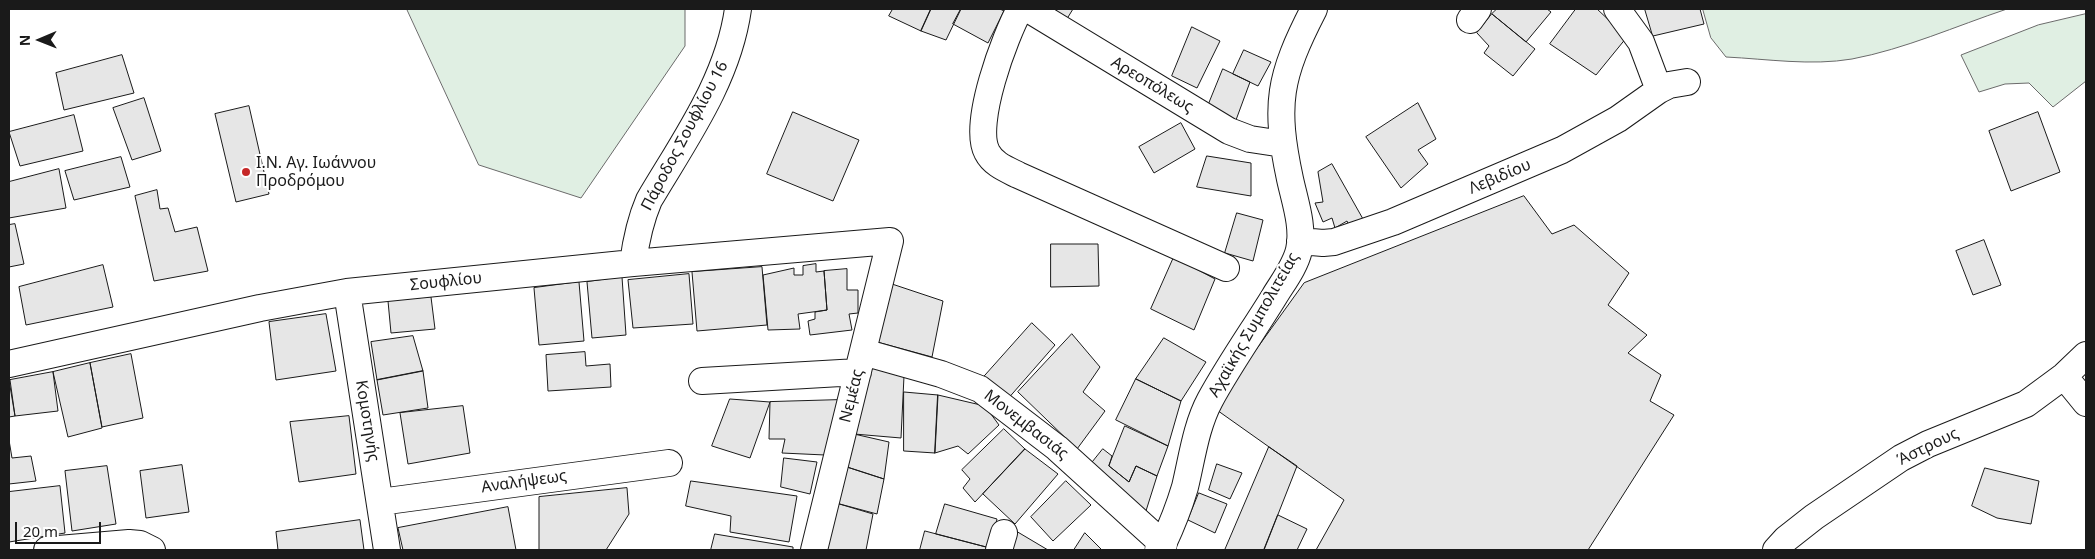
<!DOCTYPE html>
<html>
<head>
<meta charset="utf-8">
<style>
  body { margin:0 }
  #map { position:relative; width:2095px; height:559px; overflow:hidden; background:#fff; font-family:"Noto Sans",sans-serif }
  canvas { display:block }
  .frame { position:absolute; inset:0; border:10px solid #1a1a1a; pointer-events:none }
  .north { position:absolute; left:15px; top:15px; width:50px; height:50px; -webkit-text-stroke:4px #fff; paint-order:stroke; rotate:269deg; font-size:14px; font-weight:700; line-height:20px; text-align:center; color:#1a1a1a }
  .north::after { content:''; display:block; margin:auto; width:18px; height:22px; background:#1a1a1a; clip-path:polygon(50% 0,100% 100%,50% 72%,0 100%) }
  .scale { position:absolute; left:15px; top:522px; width:86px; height:22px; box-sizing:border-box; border:2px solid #1a1a1a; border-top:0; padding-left:6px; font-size:15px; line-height:18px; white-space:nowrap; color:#1a1a1a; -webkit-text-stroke:4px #fff; paint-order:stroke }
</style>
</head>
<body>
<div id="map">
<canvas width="2095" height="559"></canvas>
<div class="frame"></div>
<div class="north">N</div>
<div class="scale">20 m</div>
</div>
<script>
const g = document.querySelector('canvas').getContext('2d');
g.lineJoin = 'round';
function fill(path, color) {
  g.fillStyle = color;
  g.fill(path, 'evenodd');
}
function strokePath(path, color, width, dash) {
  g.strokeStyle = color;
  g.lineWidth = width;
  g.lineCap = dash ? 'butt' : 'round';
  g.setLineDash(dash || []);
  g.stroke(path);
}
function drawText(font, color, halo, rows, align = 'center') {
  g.font = font + ' "Noto Sans",sans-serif';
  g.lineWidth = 4;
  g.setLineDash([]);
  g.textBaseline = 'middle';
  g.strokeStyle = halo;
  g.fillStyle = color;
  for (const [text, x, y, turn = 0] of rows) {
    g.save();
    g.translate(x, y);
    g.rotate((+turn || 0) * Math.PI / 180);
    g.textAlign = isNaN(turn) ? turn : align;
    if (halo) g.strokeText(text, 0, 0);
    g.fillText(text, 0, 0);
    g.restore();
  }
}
const green = new Path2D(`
  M 407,9 L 685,9 L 685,46 L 581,198 L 479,165 Z
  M 1703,9 L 2007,9 C 1956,26 1905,49 1852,59 C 1811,66 1767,59 1726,57 L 1711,38 Z
  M 2086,14 L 2086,81 L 2053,107 L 2029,83 L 2005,84 L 1979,92 L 1961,55 L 2038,25 Z`);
const building = new Path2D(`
  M 893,9 L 931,9 L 921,31 L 889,16 Z
  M 931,9 L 961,9 L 946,40 L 921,31 Z
  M 961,9 L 1000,9 L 1004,11 L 988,43 L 953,24 Z
  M 1041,9 L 1073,9 L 1065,22 Z
  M 1497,9 L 1547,9 L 1551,12 L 1526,42 L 1492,14 Z
  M 1576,9 L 1597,9 L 1627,37 L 1596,75 L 1550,44 Z
  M 1645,9 L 1700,9 L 1704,24 L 1653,36 Z
  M 1492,14 L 1535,49 L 1513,76 L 1484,53 L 1489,46 L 1477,33 Z
  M 1192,27 L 1220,41 L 1197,88 L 1172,76 Z
  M 1244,50 L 1271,62 L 1258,86 L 1233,74 Z
  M 122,55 L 134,93 L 64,110 L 56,73 Z
  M 1223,69 L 1250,82 L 1236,120 L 1208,106 Z
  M 144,98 L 161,151 L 132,160 L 113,108 Z
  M 1418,103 L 1436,139 L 1418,150 L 1428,164 L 1401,188 L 1366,137 Z
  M 249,106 L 269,194 L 236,202 L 215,114 Z
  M 793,112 L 859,140 L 833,201 L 767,174 Z
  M 2038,112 L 2060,172 L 2011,191 L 1989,131 Z
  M 74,115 L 83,151 L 20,166 L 9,132 Z
  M 1181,123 L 1195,149 L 1154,173 L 1139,147 Z
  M 1207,156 L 1251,163 L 1251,196 L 1197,187 Z
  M 121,157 L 130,187 L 74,200 L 65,171 Z
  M 1332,164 L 1363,219 L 1350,228 L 1347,221 L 1335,228 L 1332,218 L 1323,222 L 1315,203 L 1323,202 L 1318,172 Z
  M 59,169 L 66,208 L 9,218 L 9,182 Z
  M 157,190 L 160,209 L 168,208 L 175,232 L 197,227 L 208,271 L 154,281 L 135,196 Z
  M 1524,196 L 1552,234 L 1574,225 L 1629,273 L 1608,305 L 1647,335 L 1628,353 L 1661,375 L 1650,401 L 1674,415 L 1588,550 L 1316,550 L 1344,500 L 1214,408 L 1304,283 Z
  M 1237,213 L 1263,220 L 1253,261 L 1225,253 Z
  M 15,224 L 24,264 L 9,267 L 9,225 Z
  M 1984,240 L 2001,285 L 1973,295 L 1956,251 Z
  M 1051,244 L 1098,244 L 1099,286 L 1051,287 Z
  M 1174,257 L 1215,279 L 1194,330 L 1151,309 Z
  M 816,264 L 816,272 L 824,271 L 827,310 L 798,314 L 800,329 L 768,330 L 763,275 L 794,268 L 794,275 L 803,275 L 803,266 Z
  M 103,265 L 113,307 L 26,325 L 19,287 Z
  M 762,267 L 767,325 L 697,331 L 692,272 Z
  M 847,269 L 847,290 L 858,290 L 858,313 L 849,314 L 852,330 L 810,335 L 808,321 L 815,319 L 815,312 L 827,310 L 824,271 Z
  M 689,274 L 693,324 L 633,328 L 628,280 Z
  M 622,277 L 626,335 L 592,338 L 587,282 Z
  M 579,282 L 584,341 L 539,345 L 534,288 Z
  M 889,283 L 943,301 L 932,357 L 877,342 Z
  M 431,297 L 435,329 L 391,333 L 388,301 Z
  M 326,314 L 336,371 L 276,380 L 269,322 Z
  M 1032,323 L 1055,345 L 1006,401 L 982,379 Z
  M 1072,334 L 1100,367 L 1083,392 L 1105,411 L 1077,449 L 1018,392 Z
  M 413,336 L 423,371 L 377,380 L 371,342 Z
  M 1164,338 L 1206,362 L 1181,401 L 1136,379 Z
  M 585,352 L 586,366 L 610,364 L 611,387 L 548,391 L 546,355 Z
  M 131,354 L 143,418 L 102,427 L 90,363 Z
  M 90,363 L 102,428 L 68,437 L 53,372 Z
  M 872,366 L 904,376 L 901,438 L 854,434 Z
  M 423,371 L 428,408 L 383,415 L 377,380 Z
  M 53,372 L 58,411 L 15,416 L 10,380 Z
  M 1136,379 L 1181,401 L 1168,446 L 1116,420 Z
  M 9,380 L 15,416 L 9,417 Z
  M 904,392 L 938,395 L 935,453 L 904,451 Z
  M 938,395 L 985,406 L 999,425 L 968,454 L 958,446 L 935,453 Z
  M 730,399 L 770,402 L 750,458 L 712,446 Z
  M 839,400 L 825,455 L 782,453 L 785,439 L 769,439 L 770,402 Z
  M 463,406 L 470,453 L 408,464 L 400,413 Z
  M 349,416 L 356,474 L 299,482 L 290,422 Z
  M 1125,426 L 1168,446 L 1157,476 L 1136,466 L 1129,482 L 1109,466 Z
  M 1004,429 L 1025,449 L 975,502 L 963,488 L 970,479 L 962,470 Z
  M 854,434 L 889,442 L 884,479 L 847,467 Z
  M 9,440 L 12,458 L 31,456 L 36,481 L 9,484 Z
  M 1269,447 L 1297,466 L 1264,550 L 1225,550 Z
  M 1025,449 L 1058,474 L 1015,524 L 983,494 Z
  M 1103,449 L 1112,456 L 1109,466 L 1129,482 L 1136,466 L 1157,476 L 1145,514 L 1087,469 Z
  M 784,458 L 817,462 L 810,494 L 781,487 Z
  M 1217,464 L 1242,473 L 1230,499 L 1209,490 Z
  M 182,465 L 189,512 L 146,518 L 140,471 Z
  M 107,466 L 116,524 L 72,531 L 65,471 Z
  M 847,467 L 884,479 L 877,514 L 836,503 Z
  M 1985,468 L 2039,481 L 2031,524 L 1997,518 L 1972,506 Z
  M 691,481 L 797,496 L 789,542 L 730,532 L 731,516 L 686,506 Z
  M 1066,481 L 1091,505 L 1053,541 L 1031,517 Z
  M 60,486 L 65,533 L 9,542 L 9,492 Z
  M 627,488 L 629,514 L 606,550 L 539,550 L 539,497 Z
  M 1199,493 L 1227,504 L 1215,533 L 1188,520 Z
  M 836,503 L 873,514 L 866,550 L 826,550 Z
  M 945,504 L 997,519 L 990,548 L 936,534 Z
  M 508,507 L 516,550 L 403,550 L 398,528 Z
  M 1278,515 L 1307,529 L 1297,550 L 1264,550 Z
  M 360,520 L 364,550 L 278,550 L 276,532 Z
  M 925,531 L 990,548 L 989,550 L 920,550 Z
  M 1016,531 L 1048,550 L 1010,550 Z
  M 1085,533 L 1102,550 L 1074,550 Z
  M 715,534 L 793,547 L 793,550 L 711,550 Z`);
const minor = new Path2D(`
  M 1020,9 C 1005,36 972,124 987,152 C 993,164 1006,169 1018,175 L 1226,268
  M 1028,9 L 1229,131 L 1250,139 L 1283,144
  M 1617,9 L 1641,42 L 1659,90
  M 1470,20 L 1478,9
  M 1300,241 L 1323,243 L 1334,242 L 1393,222 L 1562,150 L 1618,119 L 1659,90 L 1669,85 L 1687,82
  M 633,263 C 636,240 640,221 649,200 C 685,139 728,80 738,9
  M 347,292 L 387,550
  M 863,352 L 941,374 L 980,389 L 1057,448 L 1163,544 C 1172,525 1179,507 1185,487 C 1192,458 1196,426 1210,400 C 1229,365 1253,331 1274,297 C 1283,282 1295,267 1299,250 C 1304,227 1295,202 1290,179 C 1274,104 1279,77 1314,9
  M 9,364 L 260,308 L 347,292 L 633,263 L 890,241 L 814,550
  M 2064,376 L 2086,403
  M 702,381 L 858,372
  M 380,502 L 669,463
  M 47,550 L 129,543 L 140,544 L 152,550
  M 999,550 L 1004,533
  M 1776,550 L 1786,539 L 1814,517 L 1901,458 L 1928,444 L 2026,404 L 2064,376 L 2086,355`);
const tertiary = new Path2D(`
  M 1159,550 L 1163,544`);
const markers = [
  [246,172,5,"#c62828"]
];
const streetNames = [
  ["Αρεοπόλεως",1152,85,31],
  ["Πάροδος Σουφλίου 16",685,136,-62],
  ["Λεβιδίου",1500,177,-23],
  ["Σουφλίου",446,282,-6],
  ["Αχαϊκής Συμπολιτείας",1254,325,-60],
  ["Νεμέας",852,396,-76],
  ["Κομοτηνής",367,421,81],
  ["Μονεμβασιάς",1026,425,38],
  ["Άστρους",1928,447,-26],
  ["Αναλήψεως",524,482,-8]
];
const poiNames = [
  ["Ι.Ν. Αγ. Ιωάννου",256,163],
  ["Προδρόμου",256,181]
];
fill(green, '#e0efe3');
strokePath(green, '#6a6a6a', 1);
fill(building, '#e6e6e6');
strokePath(building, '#1a1a1a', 1);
strokePath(minor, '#1a1a1a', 28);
strokePath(tertiary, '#1a1a1a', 29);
strokePath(minor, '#fff', 26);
strokePath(tertiary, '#fff', 28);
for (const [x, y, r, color] of markers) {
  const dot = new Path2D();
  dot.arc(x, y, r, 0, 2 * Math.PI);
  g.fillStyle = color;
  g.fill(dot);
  strokePath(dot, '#fff', 2);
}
drawText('16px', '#1a1a1a', '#fff', streetNames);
drawText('16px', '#1a1a1a', '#fff', poiNames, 'left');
</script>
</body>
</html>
